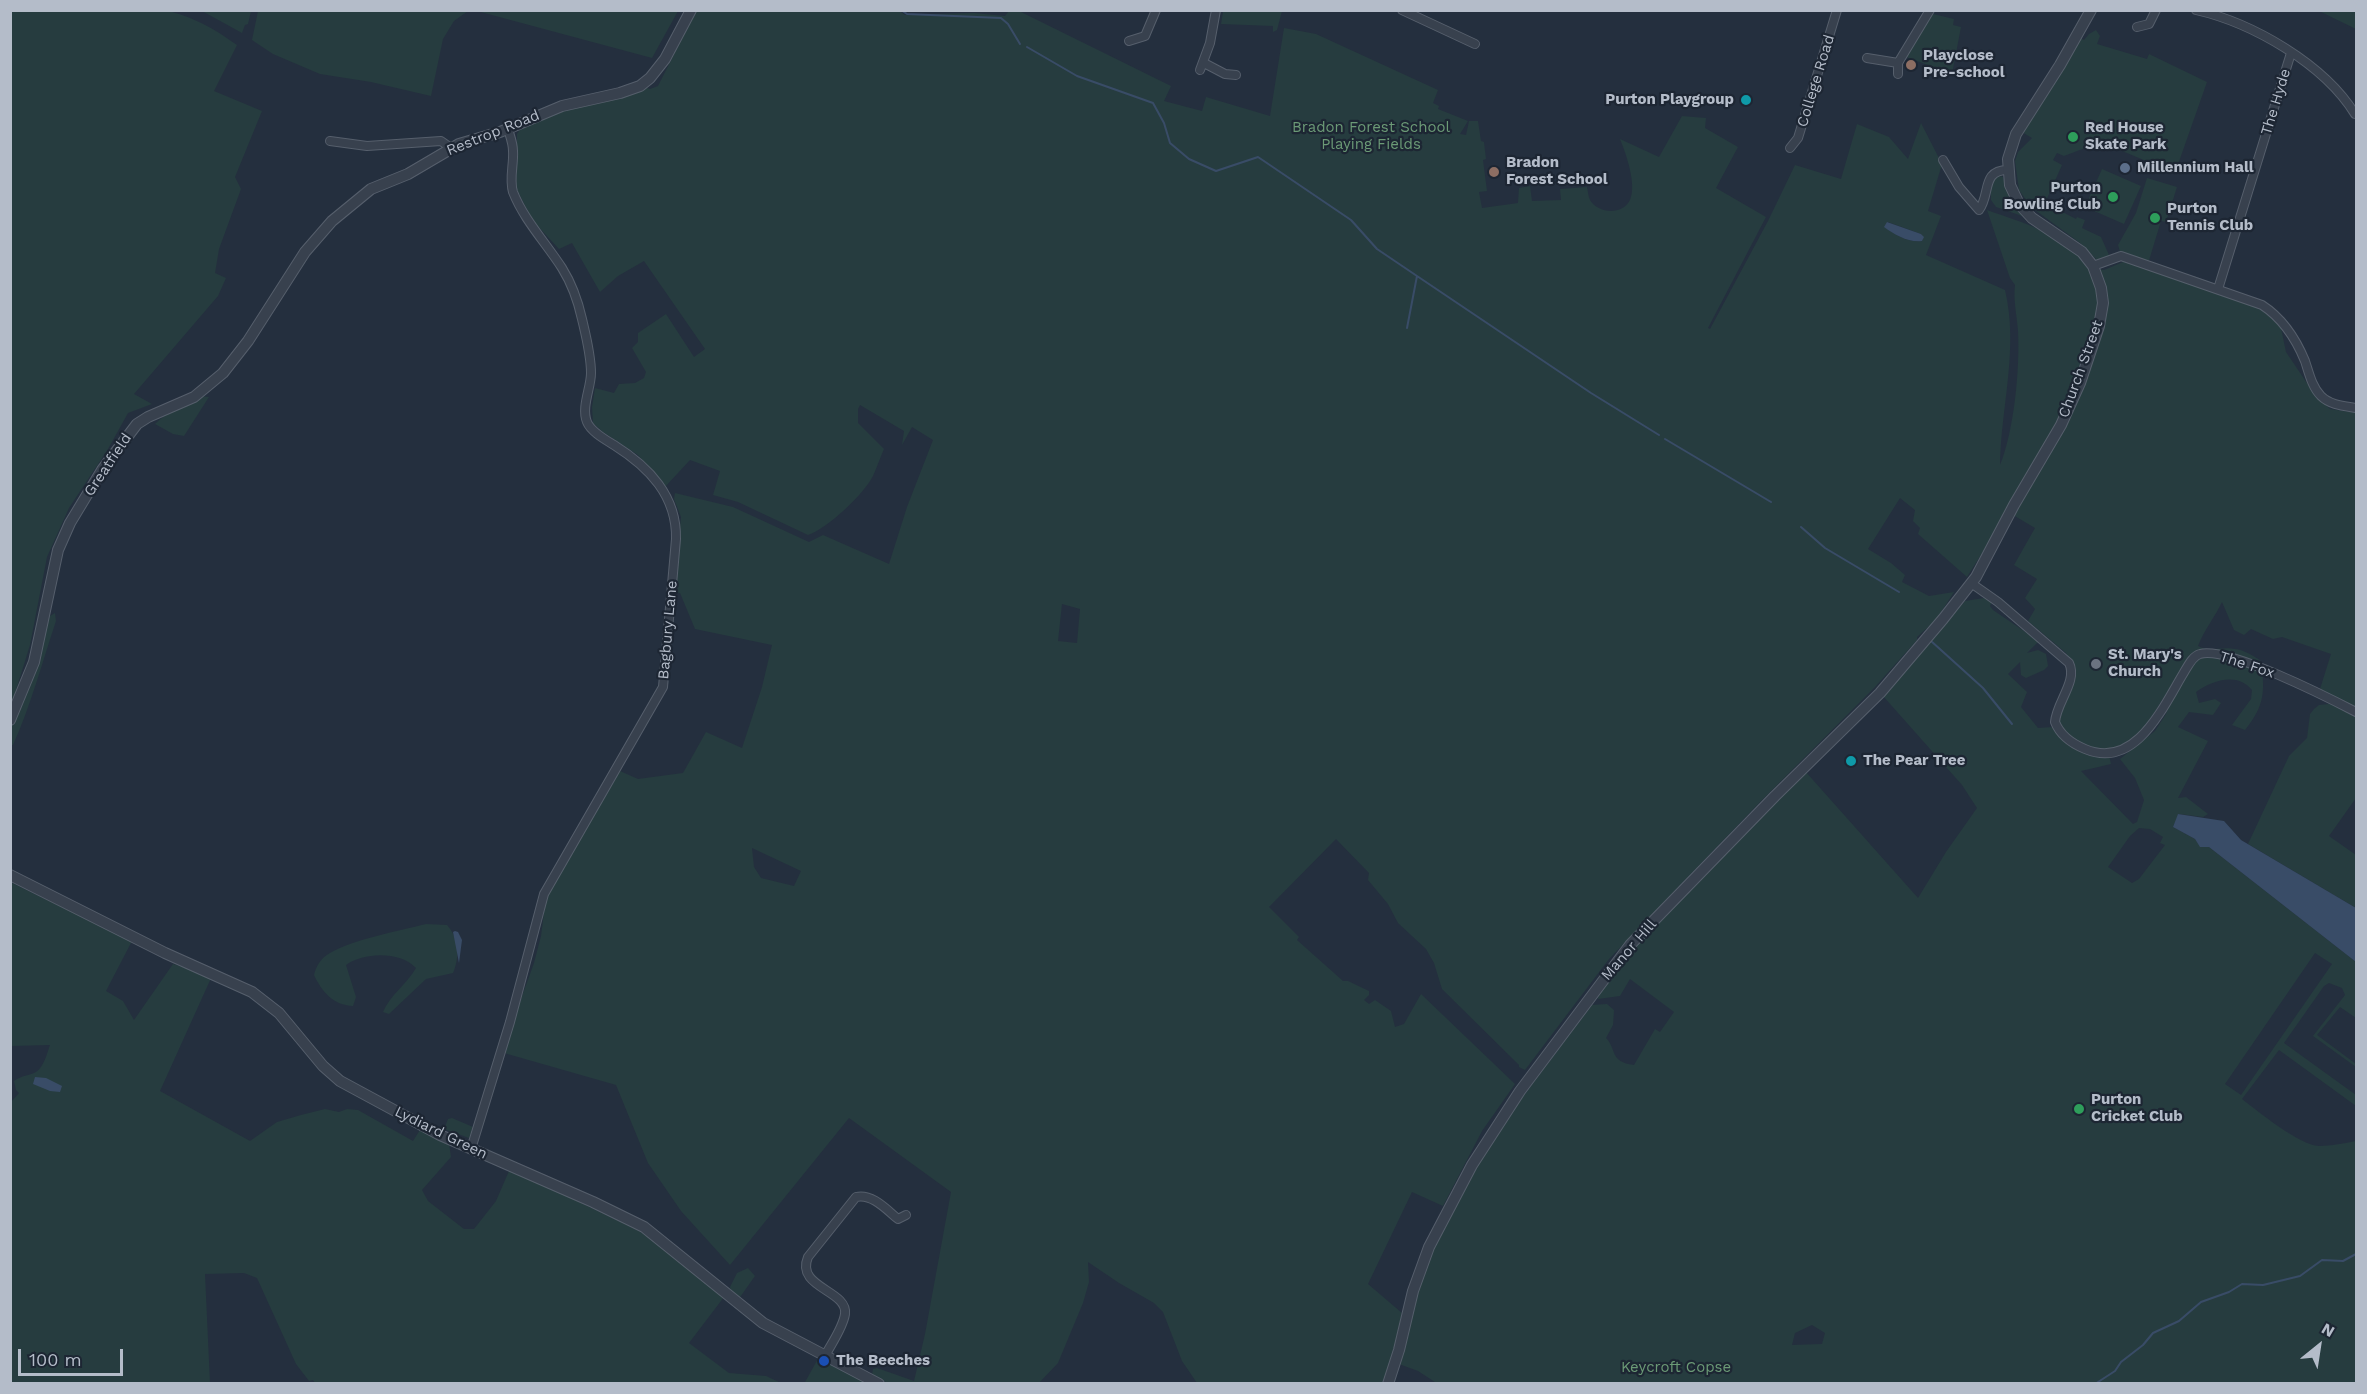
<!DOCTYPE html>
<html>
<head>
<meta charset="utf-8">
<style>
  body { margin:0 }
  #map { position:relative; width:2367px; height:1394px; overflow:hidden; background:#242f3e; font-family:"Work Sans",sans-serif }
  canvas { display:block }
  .frame { position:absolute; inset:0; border:12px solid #b4bcc9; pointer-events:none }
  .north { position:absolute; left:2289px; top:1316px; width:60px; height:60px; -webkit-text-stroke:4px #1d2633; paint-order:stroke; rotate:30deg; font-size:16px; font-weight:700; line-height:24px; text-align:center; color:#b4bcc9 }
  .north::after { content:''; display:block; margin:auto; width:21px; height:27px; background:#b4bcc9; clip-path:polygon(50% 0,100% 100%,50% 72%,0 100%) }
  .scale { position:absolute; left:18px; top:1349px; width:105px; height:27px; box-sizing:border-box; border:3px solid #b4bcc9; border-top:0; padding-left:8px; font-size:18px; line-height:21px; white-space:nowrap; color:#b4bcc9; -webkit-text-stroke:4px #1d2633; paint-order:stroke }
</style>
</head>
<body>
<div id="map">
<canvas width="2367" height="1394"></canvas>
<div class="frame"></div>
<div class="north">N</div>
<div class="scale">100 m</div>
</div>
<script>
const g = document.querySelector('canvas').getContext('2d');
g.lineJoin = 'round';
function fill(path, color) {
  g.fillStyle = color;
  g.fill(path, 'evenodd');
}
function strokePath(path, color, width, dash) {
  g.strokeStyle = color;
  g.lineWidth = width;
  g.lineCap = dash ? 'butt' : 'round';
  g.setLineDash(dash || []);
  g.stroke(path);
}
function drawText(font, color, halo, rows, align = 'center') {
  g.font = font + ' "Work Sans",sans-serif';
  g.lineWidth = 4.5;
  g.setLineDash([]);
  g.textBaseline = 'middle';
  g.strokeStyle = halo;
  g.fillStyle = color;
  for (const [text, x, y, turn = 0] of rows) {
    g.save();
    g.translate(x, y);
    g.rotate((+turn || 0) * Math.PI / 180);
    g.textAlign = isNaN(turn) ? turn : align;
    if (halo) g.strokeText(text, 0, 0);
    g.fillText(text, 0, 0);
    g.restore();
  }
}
const green = new Path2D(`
  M 164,10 C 194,17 213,28 237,45 L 214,91 L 262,111 L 235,177 L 241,189 L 219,249 L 215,273 L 226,278 L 218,296 L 134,394 L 152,404 L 128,413 L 108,449 L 69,508 L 47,557 L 30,645 L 11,706 L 11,11 Z
  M 898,10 L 905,15 L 974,13 L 1005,16 L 1009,11 L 1019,11 L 1171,86 L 1164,101 L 1202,111 L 1206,97 L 1270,116 L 1284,28 L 1316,34 L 1438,90 L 1433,103 L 1439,106 L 1438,109 L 1468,121 L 1460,134 L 1466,135 L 1469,121 L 1478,121 L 1481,141 L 1484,142 L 1486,159 L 1483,160 L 1487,191 L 1479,192 L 1482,208 L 1518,203 L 1519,188 L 1530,186 L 1532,201 L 1561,200 L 1560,189 L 1587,187 C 1588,191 1588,196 1590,200 C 1598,214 1623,215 1630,200 C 1637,184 1626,154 1620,139 L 1659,157 L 1682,116 L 1706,118 L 1705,128 L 1738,147 L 1716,188 L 1766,217 L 1708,328 L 1710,329 L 1768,221 L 1795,165 L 1841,179 L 1857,124 L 1889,137 L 1908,159 L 1921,123 L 1942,164 L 1928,211 L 1941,216 L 1926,255 L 2005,290 C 2019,349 2001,406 2000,465 C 2014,430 2020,369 2018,331 C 2017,316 2013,300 2015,285 L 2010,278 L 1987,210 C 2023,223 2066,234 2088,268 L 2104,270 L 2123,262 L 2118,245 L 2136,213 L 2147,178 L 2177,187 L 2166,222 L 2161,221 L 2147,267 L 2237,297 L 2269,311 L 2281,328 L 2286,352 L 2315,395 L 2330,409 L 2356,413 L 2356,798 L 2329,836 L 2356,855 L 2356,908 L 2248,844 L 2289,756 L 2307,738 L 2310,714 L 2314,709 L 2319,705 L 2329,704 L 2351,707 L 2320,689 L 2331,654 L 2282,637 L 2273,639 L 2251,629 L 2244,635 L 2234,630 L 2222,602 C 2215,617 2204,630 2198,646 C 2210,653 2222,646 2235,649 C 2244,650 2254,656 2261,661 C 2265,692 2265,705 2245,730 L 2232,725 L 2251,699 L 2252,690 C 2238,672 2212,680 2196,692 L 2199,703 L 2215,699 L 2221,703 L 2213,715 L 2189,712 L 2178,727 L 2208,741 L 2178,798 L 2186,797 L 2208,814 L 2203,817 L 2179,814 L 2173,827 L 2195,839 L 2200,846 L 2209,847 L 2356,962 L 2356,1018 L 2340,1007 L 2317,1035 L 2356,1064 L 2356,1067 L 2313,1036 L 2345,995 L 2342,988 L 2329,983 L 2324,986 L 2284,1043 L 2356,1095 L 2356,1106 L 2279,1050 L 2242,1099 C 2259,1112 2299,1145 2319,1146 C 2331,1146 2345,1143 2356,1141 L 2356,1383 L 1438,1384 L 1418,1371 L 1399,1364 L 1408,1337 L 1411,1309 L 1434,1241 L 1494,1135 L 1592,1005 L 1607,1004 L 1614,1010 L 1613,1025 L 1606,1038 C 1617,1049 1609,1062 1634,1065 L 1655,1029 L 1660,1032 L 1674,1012 L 1630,979 L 1620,996 L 1598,999 C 1602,972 1678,903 1700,881 C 1736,845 1769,807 1805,771 L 1918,898 L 1946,852 L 1977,808 L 1962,785 L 1883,696 L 1965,601 L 1984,598 L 1992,601 L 1990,606 L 1993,610 L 2024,631 L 2038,642 L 2027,653 L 2038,650 L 2046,654 L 2048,666 L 2044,670 L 2026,678 L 2021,675 L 2020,662 L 2008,674 L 2027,692 L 2021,707 L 2038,728 L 2053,727 C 2069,745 2086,752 2109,755 L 2111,764 L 2081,771 L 2133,824 L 2137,822 L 2144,800 L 2135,778 L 2120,759 L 2155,731 L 2166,714 L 2177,679 C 2152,709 2132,773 2079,744 C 2068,737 2057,730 2058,716 L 2076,671 L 2066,653 L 2028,621 L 2035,609 L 2025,598 L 2037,579 L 2014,565 L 2035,528 L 2008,512 L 1967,577 L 1918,534 L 1920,528 L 1913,521 L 1915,510 L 1900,498 L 1868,549 L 1891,563 L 1905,575 L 1902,582 L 1929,596 L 1954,592 L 1936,620 L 1917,637 L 1917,640 L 1875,687 L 1761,801 L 1609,959 L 1525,1070 L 1519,1067 L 1519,1065 L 1442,989 L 1434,963 L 1426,949 L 1398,923 L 1388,904 L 1368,880 L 1369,873 L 1336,839 L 1269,907 L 1299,937 L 1297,940 L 1343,981 L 1348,981 L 1369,991 L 1369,995 L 1364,1000 L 1369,1004 L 1375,1000 L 1391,1011 L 1395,1027 L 1404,1024 L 1421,994 L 1515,1084 L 1482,1131 L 1443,1206 L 1412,1192 L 1368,1284 L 1402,1313 L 1391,1362 L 1382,1383 L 1197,1383 L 1182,1361 L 1163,1312 L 1154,1303 L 1119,1283 L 1088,1262 L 1089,1282 L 1083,1303 L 1058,1363 L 1039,1383 L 888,1383 L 872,1375 L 873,1369 L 877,1368 L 914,1381 L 925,1334 L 951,1192 L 849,1118 L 730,1265 L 681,1211 L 648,1163 L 616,1085 L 504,1053 L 517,1010 L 534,963 L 541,936 L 546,897 L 620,771 L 638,779 L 683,773 L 706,732 L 742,748 L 762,687 L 772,645 L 695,629 L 680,593 L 674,592 L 681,517 L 674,499 L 675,493 L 733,507 L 809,542 L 823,535 L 889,564 L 907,507 L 933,440 L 912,427 L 902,445 L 904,431 L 860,405 L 858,409 L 858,423 L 884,449 C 880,458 877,467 873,476 C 864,494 827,529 808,535 L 738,502 L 713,495 L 720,471 L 690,460 L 665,487 L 638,455 L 603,432 L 593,423 L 592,407 L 595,388 L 614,393 L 619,384 L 635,383 L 644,378 L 646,372 L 632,348 L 638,342 L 638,333 L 666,314 L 694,357 L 705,349 L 644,261 L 618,276 L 600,292 L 572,243 L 559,249 L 533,221 L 516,188 L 517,134 C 530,111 586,104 610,99 C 623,96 634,91 645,87 L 650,89 L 658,86 L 696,11 ZM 1888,222 L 1921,234 L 1923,237 L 1922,241 C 1909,243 1895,235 1885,227 ZM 1062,604 L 1080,609 L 1077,643 L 1058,641 ZM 2139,828 L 2150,829 L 2163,837 L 2160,843 L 2165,845 L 2139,879 L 2132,883 L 2108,867 L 2130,836 ZM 752,848 L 801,871 L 794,886 L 761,878 L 754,867 ZM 2315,953 L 2332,964 L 2241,1095 L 2225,1084 ZM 1812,1325 L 1825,1333 L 1822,1344 L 1792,1345 L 1795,1333 Z
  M 1231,10 L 1282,10 L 1282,11 L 1277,30 L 1273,32 L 1273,26 L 1221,24 L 1223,12 Z
  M 202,11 L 251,11 L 248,24 L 245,25 L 242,33 Z
  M 258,11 L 258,10 L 468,11 L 454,21 L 443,39 L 431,96 L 371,82 L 320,74 L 273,54 L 252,40 Z
  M 477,11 L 678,11 L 652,58 Z
  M 2319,11 L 2356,11 L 2356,29 Z
  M 1933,14 L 1954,19 L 1953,25 L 1961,27 L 1952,74 L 1906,57 Z
  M 2096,30 L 2100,36 L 2097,44 L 2147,59 L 2149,54 L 2207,82 L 2175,173 L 2091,138 L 2085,148 L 2064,156 L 2057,153 L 2053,160 L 2062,165 L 2045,203 L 2076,219 L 2077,217 L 2085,220 L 2082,228 L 2101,237 L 2109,255 L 2107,260 L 2098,261 L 2080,243 L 2031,207 L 2019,190 L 2015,161 L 2018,152 L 2032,138 L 2022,132 L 2048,94 L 2080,38 L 2084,40 L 2089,34 Z
  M 2102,169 L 2141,186 L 2124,224 L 2085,207 Z
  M 2000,176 L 2003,177 L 2007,189 L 2025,217 L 1996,207 L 1991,200 L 1991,184 L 1996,177 Z
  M 200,396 L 209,397 L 184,436 L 173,434 L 155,424 C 166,412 186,406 200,396 Z
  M 55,613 L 56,621 C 42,663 31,705 13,745 L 11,745 L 11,728 L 50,616 Z
  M 10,882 L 132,941 L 106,991 L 123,1001 L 134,1020 L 173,964 L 212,976 L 160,1091 L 250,1141 L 277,1122 L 301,1115 L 325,1109 L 339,1112 L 347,1109 L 358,1110 L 413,1141 L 420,1130 L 449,1143 L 451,1157 L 422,1190 L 428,1201 L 464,1229 L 474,1229 L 496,1201 L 509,1171 L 544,1185 L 637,1230 L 652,1239 L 724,1297 L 689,1343 L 729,1373 L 766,1376 L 781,1383 L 315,1383 L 313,1380 L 309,1381 L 296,1364 L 257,1278 L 244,1273 L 205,1274 L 210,1383 L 11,1383 L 11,1102 L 19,1093 L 16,1090 L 14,1081 C 22,1075 29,1076 36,1072 C 44,1067 47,1053 50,1045 L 11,1046 Z
  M 426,924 L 447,925 C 459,938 460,958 453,973 L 426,979 L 389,1014 L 383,1012 C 390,995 407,984 416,968 C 400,951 364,952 346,965 L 356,997 L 353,1006 C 333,1005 322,992 314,975 C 316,966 321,958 330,953 C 354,939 399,931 426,924 Z
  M 452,1118 L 473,1127 L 469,1138 L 444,1129 L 448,1119 Z
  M 748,1268 L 755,1276 L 738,1300 L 732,1297 L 730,1287 L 737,1273 Z
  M 819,1357 L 866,1383 L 804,1384 Z`);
const water = new Path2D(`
  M 1887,222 L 1921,234 L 1924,237 L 1922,241 C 1909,243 1895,235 1884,227 Z
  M 2178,814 L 2224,821 L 2241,840 L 2356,908 L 2356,962 L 2209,847 L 2200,847 L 2195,839 L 2173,827 Z
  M 455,931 L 458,932 L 462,940 L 459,963 L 453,932 Z
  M 35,1077 L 46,1078 L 62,1086 L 60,1092 L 50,1091 L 33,1084 Z`);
const stream = new Path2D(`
  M 901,10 L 907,14 L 1001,18 L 1008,24 L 1020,44
  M 1027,47 L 1077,76 L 1153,103 L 1164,123 L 1170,143 L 1189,159 L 1216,171 L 1258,157 L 1351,220 L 1377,249 L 1417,276
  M 1407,328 L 1417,276 L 1591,393 L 1659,435
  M 1665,439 L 1771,502
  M 1801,527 L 1825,548 L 1899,592
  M 1931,641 L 1983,688 L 2012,724
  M 2095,1384 L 2115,1371 L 2121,1362 L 2143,1345 L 2153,1333 L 2179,1321 L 2201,1302 L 2229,1292 L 2242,1284 L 2263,1285 L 2300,1276 L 2322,1260 L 2343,1261 L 2356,1254`);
const minor = new Path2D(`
  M 1402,10 L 1475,44
  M 2196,10 C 2253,23 2324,64 2355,114
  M 2137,27 L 2149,24 L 2156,10
  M 1129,41 L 1145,36 L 1156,10
  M 1867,58 L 1898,63 L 1898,74
  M 1204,63 L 1225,74 L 1236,75
  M 1898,63 L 1930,10
  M 1200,70 L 1210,43 L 1216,10
  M 330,141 L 367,146 L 441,141 L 451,148
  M 1790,148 L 1798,138 L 1837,10
  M 1943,160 L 1959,187 L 1979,210 C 1991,194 1981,170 2008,170
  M 2093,266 L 2121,256 L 2262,305 C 2282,318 2296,339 2305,361 C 2309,373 2312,387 2321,396 C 2330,405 2344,406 2356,408
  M 2218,289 L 2291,53
  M 1971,583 L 1998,602 L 2069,663 C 2078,681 2056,703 2055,722 C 2060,735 2073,744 2085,749 C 2135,770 2162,709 2183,674 C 2187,668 2192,656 2200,654 C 2227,646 2329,698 2356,712
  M 471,1149 L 510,1022 L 544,894 L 663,687 L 676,539 C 677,496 649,467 614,445 C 606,440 591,432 587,422 C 581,407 591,388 591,373 C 591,355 586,336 582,319 C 578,301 572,284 562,268 C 546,243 524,220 513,192 C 509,179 514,164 513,151 C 513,143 510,136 508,129
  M 825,1356 C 831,1344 843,1328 845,1314 C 848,1290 795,1288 808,1257 L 856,1197 C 872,1193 887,1210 898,1219 L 906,1215`);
const tertiary = new Path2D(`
  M 10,720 L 34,662 L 58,550 L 70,523 L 102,470 L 137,424 L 148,417 L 194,397 L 223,373 L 248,341 L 305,252 L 332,221 L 371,189 L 408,174 L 459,144 L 500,132 L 562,106 L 620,93 L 640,86 L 650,78 L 665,59 L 691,10
  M 10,875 L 165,953 L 252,992 L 279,1013 L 323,1066 L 340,1081 L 440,1135 L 593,1202 L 644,1227 L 763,1323 L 879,1384
  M 1388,1384 L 1399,1350 L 1413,1291 L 1429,1247 L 1472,1165 L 1520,1091 L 1630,945 L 1775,796 L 1880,693 L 1943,619 L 1976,577 L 2014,505 L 2061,425 L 2080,383 L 2099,326 L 2103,303 L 2101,288 L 2093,266 L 2082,252 L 2032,218 L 2019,204 L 2010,185 L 2008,159 L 2016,134 L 2060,65 L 2091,10`);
const markers = [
  [1911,65,6,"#8d6e63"],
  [1746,100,6,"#0f9aa8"],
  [2073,137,6,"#2e9e5b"],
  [2125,168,6,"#5c6f8a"],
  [1494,172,6,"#8d6e63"],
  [2113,197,6,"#2e9e5b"],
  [2155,218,6,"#2e9e5b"],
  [2096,664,6,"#6b7280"],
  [1851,761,6,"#0f9aa8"],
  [2079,1109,6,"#2e9e5b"],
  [824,1361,6,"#1a4fb4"]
];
const poiNames = [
  ["Playclose",1923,56],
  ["Pre-school",1923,73],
  ["Purton Playgroup",1734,100,"right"],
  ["Red House",2085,128],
  ["Skate Park",2085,145],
  ["Bradon",1506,163],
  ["Forest School",1506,180],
  ["Millennium Hall",2137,168],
  ["Purton",2101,188,"right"],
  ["Bowling Club",2101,205,"right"],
  ["Purton",2167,209],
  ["Tennis Club",2167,226],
  ["St. Mary's",2108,655],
  ["Church",2108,672],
  ["The Pear Tree",1863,761],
  ["Purton",2091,1100],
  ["Cricket Club",2091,1117],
  ["The Beeches",836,1361]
];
const streetNames = [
  ["College Road",1816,81,-73],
  ["The Hyde",2276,102,-73],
  ["Restrop Road",493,133,-22],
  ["Church Street",2081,369,-70],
  ["Greatfield",108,465,-56],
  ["Bagbury Lane",668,630,-85],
  ["The Fox",2247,665,18],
  ["Manor Hill",1629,950,-49],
  ["Lydiard Green",441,1133,26]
];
const parkNames = [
  ["Bradon Forest School",1371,128],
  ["Playing Fields",1371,145],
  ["Keycroft Copse",1676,1368]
];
fill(green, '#263c3f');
fill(water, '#394c67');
strokePath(stream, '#394c67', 2);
strokePath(minor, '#565f6c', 10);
strokePath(tertiary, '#565f6c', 12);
strokePath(minor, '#38414e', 8);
strokePath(tertiary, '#38414e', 10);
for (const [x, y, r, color] of markers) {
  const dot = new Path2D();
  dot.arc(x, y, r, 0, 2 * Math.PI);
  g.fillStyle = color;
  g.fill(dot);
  strokePath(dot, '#1d2633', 2);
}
drawText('bold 15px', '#b4bcc9', '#1d2633', poiNames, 'left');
drawText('15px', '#b4bcc9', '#1d2633', streetNames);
drawText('15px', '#6b9a76', '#1d2633', parkNames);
</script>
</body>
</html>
